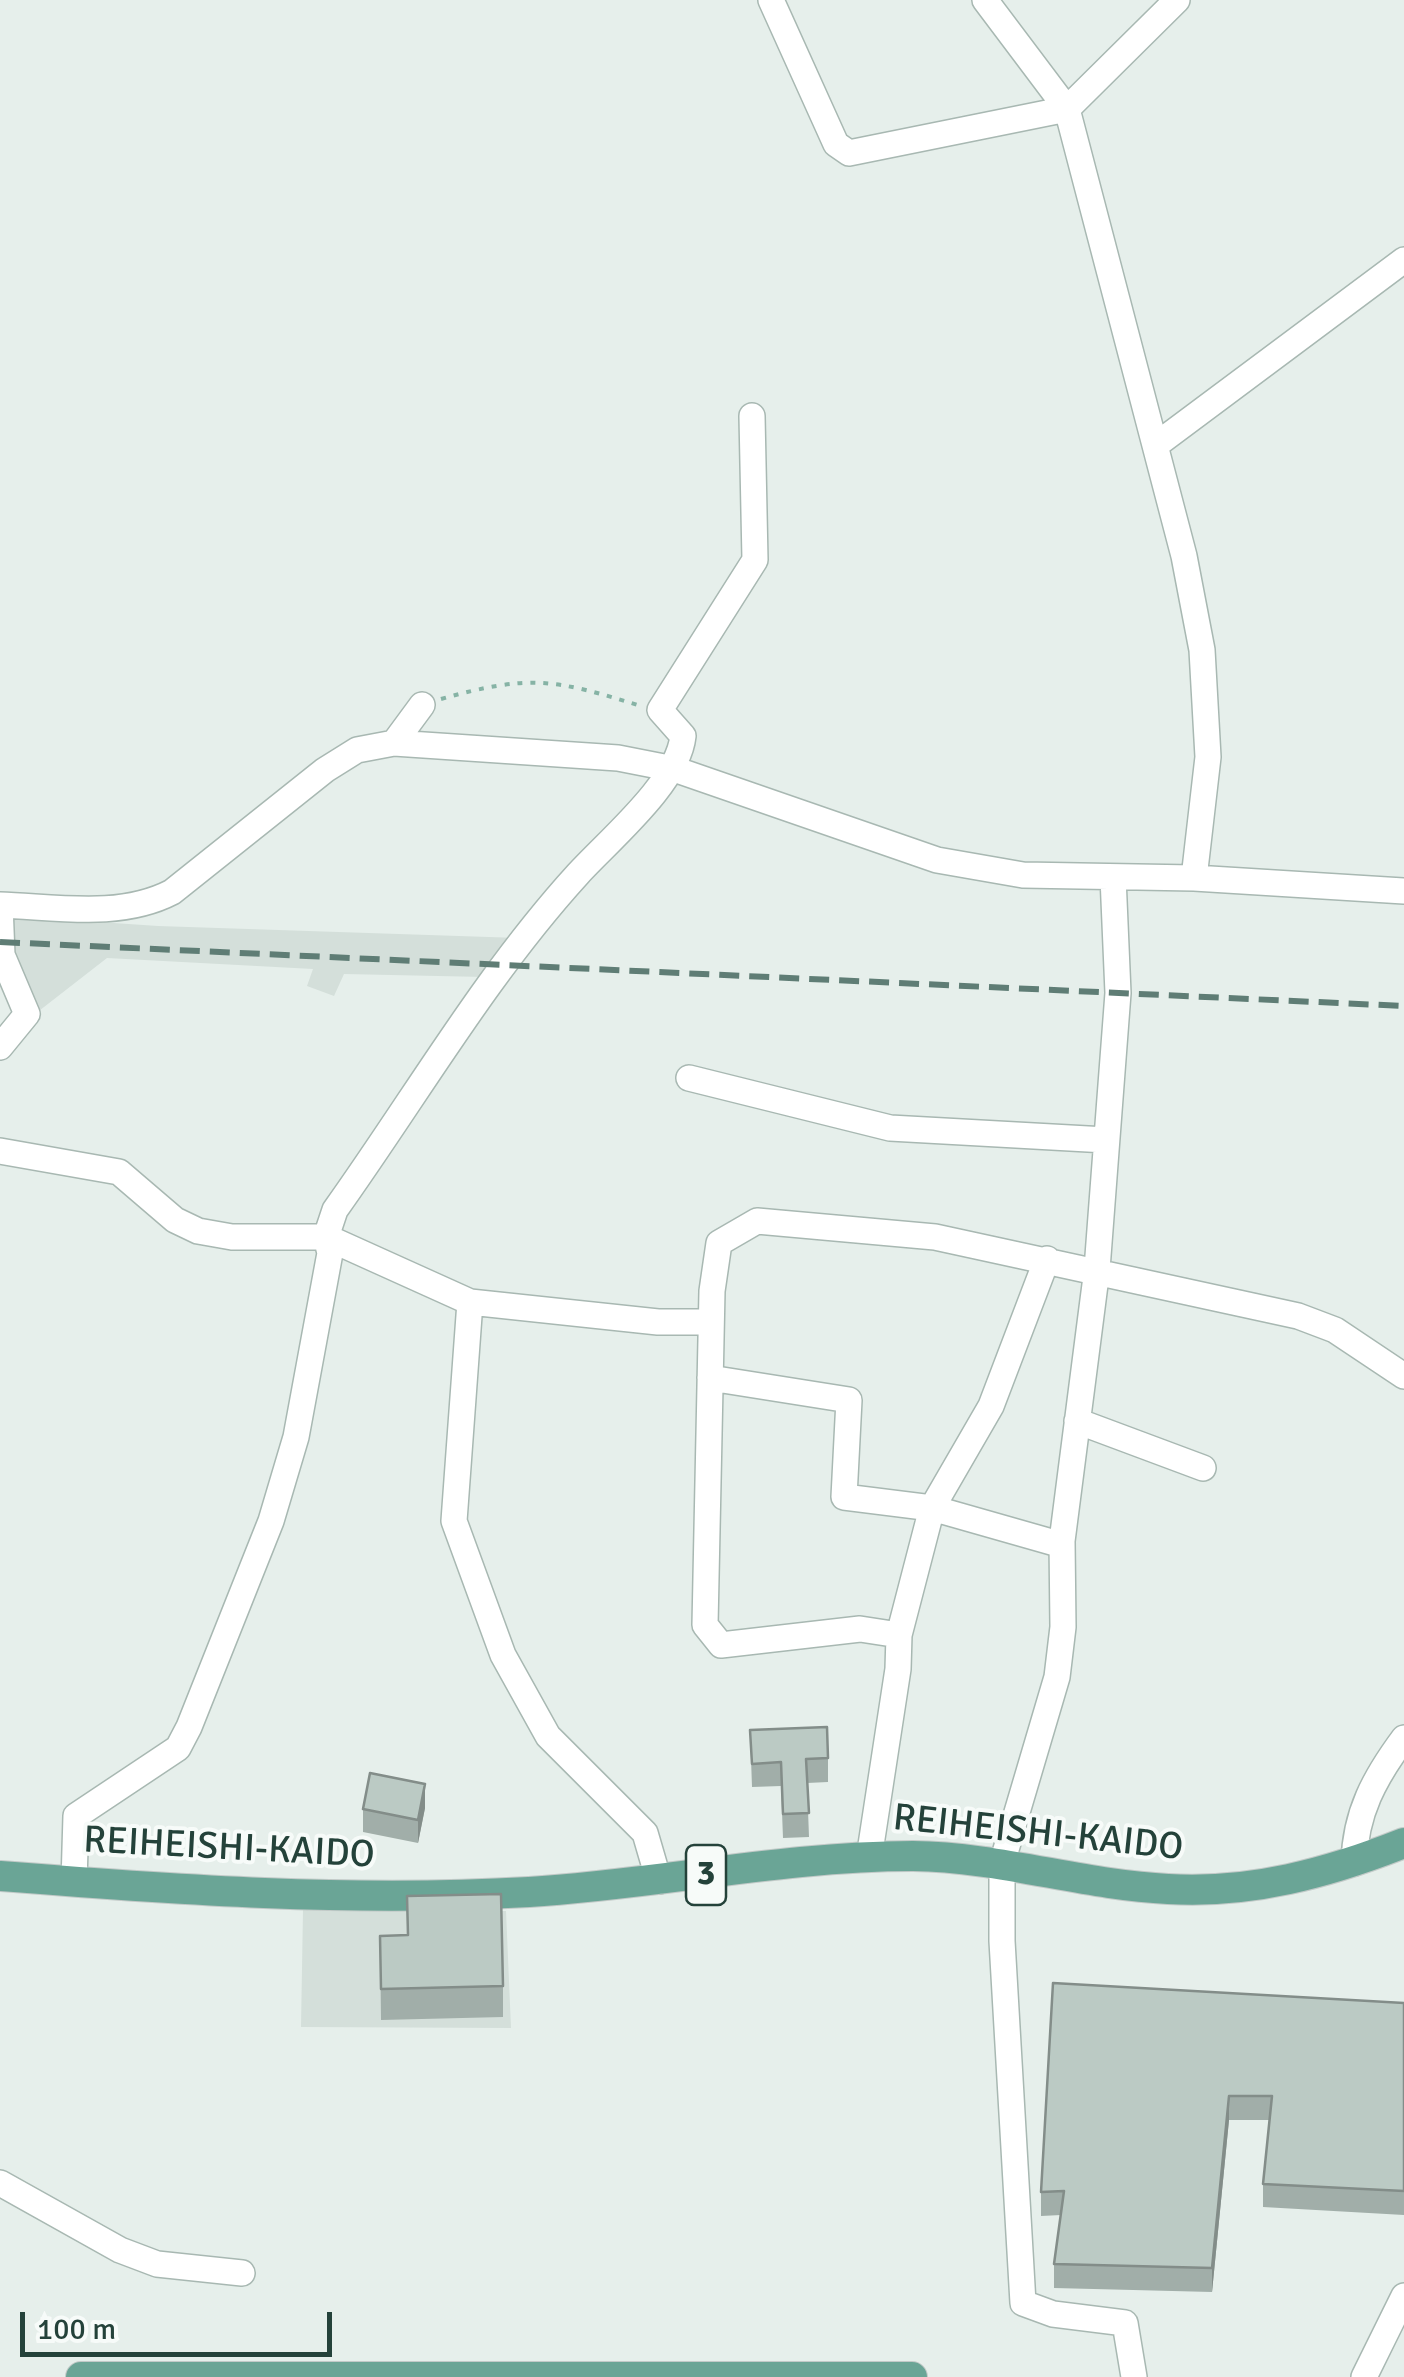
<!DOCTYPE html>
<html>
<head>
<meta charset="utf-8">
<style>
  body { margin:0 }
  #map { position:relative; width:1404px; height:2377px; overflow:hidden; background:#e6efeb; font-family:Signika,sans-serif }
  canvas { display:block }
  .scale { position:absolute; left:20px; top:2312px; width:312px; height:45px; box-sizing:border-box; border:5px solid #24423a; border-top:0; padding-left:12px; font-size:30px; line-height:35px; white-space:nowrap; color:#24423a; -webkit-text-stroke:8px #f7fbf9; paint-order:stroke }
</style>
</head>
<body>
<div id="map">
<canvas width="1404" height="2377"></canvas>
<div class="scale">100 m</div>
</div>
<script>
const g = document.querySelector('canvas').getContext('2d');
g.lineJoin = 'round';
function fill(path, color) {
  g.fillStyle = color;
  g.fill(path, 'evenodd');
}
function strokePath(path, color, width, dash) {
  g.strokeStyle = color;
  g.lineWidth = width;
  g.lineCap = dash ? 'butt' : 'round';
  g.setLineDash(dash || []);
  g.stroke(path);
}
function drawText(font, color, halo, rows, align = 'center') {
  g.font = font + ' Signika,sans-serif';
  g.lineWidth = 8;
  g.setLineDash([]);
  g.textBaseline = 'middle';
  g.strokeStyle = halo;
  g.fillStyle = color;
  for (const [text, x, y, turn = 0] of rows) {
    g.save();
    g.translate(x, y);
    g.rotate((+turn || 0) * Math.PI / 180);
    g.textAlign = isNaN(turn) ? turn : align;
    if (halo) g.strokeText(text, 0, 0);
    g.fillText(text, 0, 0);
    g.restore();
  }
}
const built = new Path2D(`
  M 10,916 L 158,926 L 519,938 L 485,977 L 344,974 L 334,996 L 307,986 L 313,969 L 107,958 L 35,1014 L 11,968 Z
  M 303,1910 L 506,1911 L 511,2028 L 301,2027 Z`);
const path = new Path2D(`
  M 441,699 C 530,674 554,679 641,706`);
const minor = new Path2D(`
  M 771,0 L 836,144 L 849,153 L 1067,109 L 1177,0
  M 985,0 L 1067,109 L 1184,556 L 1202,650 L 1208,757 L 1194,878
  M 1156,445 L 1404,260
  M 394,743 L 422,705
  M 1113,877 L 1118,993 L 1097,1269 L 1062,1541 L 1063,1627 L 1057,1677 L 1002,1863 L 1002,1941 L 1023,2303 L 1053,2314 L 1125,2323 L 1134,2377
  M 0,905 C 57,907 120,919 172,892 L 325,770 L 357,750 L 394,743 L 618,758 L 674,769 L 937,860 L 1023,875 L 1194,878 L 1404,891
  M 0,1047 L 27,1014 L 2,955 L 0,905
  M 689,1078 L 890,1128 L 1106,1140
  M 0,1151 L 119,1172 L 175,1220 L 198,1231 L 232,1237 L 326,1237 L 330,1253 L 296,1437 L 271,1521 L 189,1727 L 178,1748 L 76,1816 L 74,1882
  M 470,1302 L 454,1521 L 503,1655 L 548,1736 L 645,1833 L 659,1881
  M 711,1322 L 658,1322 L 470,1302 L 326,1237 L 335,1210 C 415,1098 485,976 578,874 C 610,839 678,783 683,736 L 660,710 L 755,560 L 752,416
  M 710,1378 L 849,1400 L 844,1497 L 932,1508 L 1062,1545
  M 1077,1421 L 1203,1468
  M 899,1635 L 932,1508 L 991,1406 L 1047,1259
  M 869,1858 L 898,1669 L 899,1635 L 860,1629 L 721,1645 L 705,1625 L 712,1291 L 719,1243 L 757,1221 L 935,1237 L 1298,1316 L 1335,1330 L 1404,1376
  M 1354,1863 C 1355,1813 1375,1777 1404,1738
  M 0,2183 L 120,2250 L 157,2264 L 242,2273
  M 1364,2377 L 1404,2296`);
const major = new Path2D(`
  M 0,1876 C 177,1890 351,1902 529,1892 C 657,1884 785,1856 913,1856 C 1000,1857 1083,1885 1168,1889 C 1251,1894 1328,1873 1404,1843
  M 81,2377 L 912,2377`);
const rail = new Path2D(`
  M 0,942 L 1404,1006`);
const wall = new Path2D(`
  M 750,1730 L 828,1758 L 828,1782 L 807,1783 L 809,1837 L 783,1838 L 781,1786 L 752,1787 Z
  M 425,1808 L 418,1843 L 363,1832 L 363,1809 Z
  M 407,1896 L 503,1986 L 503,2017 L 381,2020 L 380,1936 L 407,1935 Z
  M 1404,2003 L 1404,2215 L 1263,2207 L 1263,2184 L 1270,2120 L 1229,2120 L 1212,2292 L 1054,2288 L 1054,2264 L 1061,2215 L 1041,2216 L 1041,2192 Z`);
const shadedWall = new Path2D(`
  M 425,1784 L 425,1808 L 418,1843 L 418,1820 Z
  M 1229,2096 L 1229,2120 L 1212,2292 L 1212,2268 Z`);
const building = new Path2D(`
  M 827,1727 L 828,1758 L 806,1759 L 809,1813 L 783,1814 L 781,1762 L 752,1764 L 750,1730 Z
  M 370,1773 L 425,1784 L 418,1820 L 363,1809 Z
  M 501,1894 L 503,1986 L 381,1989 L 380,1936 L 408,1935 L 407,1896 Z
  M 1053,1983 L 1404,2003 L 1404,2191 L 1263,2184 L 1272,2096 L 1229,2096 L 1212,2268 L 1054,2264 L 1064,2191 L 1041,2192 Z`);
const shields = [
  [706,1875,40]
];
const shieldNames = [
  ["3",706,1875]
];
const streetNames = [
  ["REIHEISHI-KAIDO",1038,1834,6],
  ["REIHEISHI-KAIDO",229,1849,3]
];
fill(built, '#d4dfda');
strokePath(minor, '#a8b8b2', 28);
strokePath(major, '#c2cac8', 32);
strokePath(path, '#86b3a5', 4, [5, 8]);
strokePath(minor, '#fff', 25);
strokePath(major, '#6aa596', 30);
strokePath(rail, '#5f7d75', 6, [20, 10]);
fill(wall, '#a1aea9');
fill(shadedWall, '#838d89');
fill(building, '#bbcac4');
strokePath(building, '#838d89', 2.5);
for (const [x, y, w] of shields) {
  const box = new Path2D();
  box.roundRect(x - w / 2, y - 30, w, 60, 8);
  g.fillStyle = '#f7fbf9';
  g.fill(box);
  strokePath(box, '#24423a', 2.5);
}
drawText('bold 35px', '#24423a', null, shieldNames);
drawText('38px', '#24423a', '#f7fbf9', streetNames);
</script>
</body>
</html>
